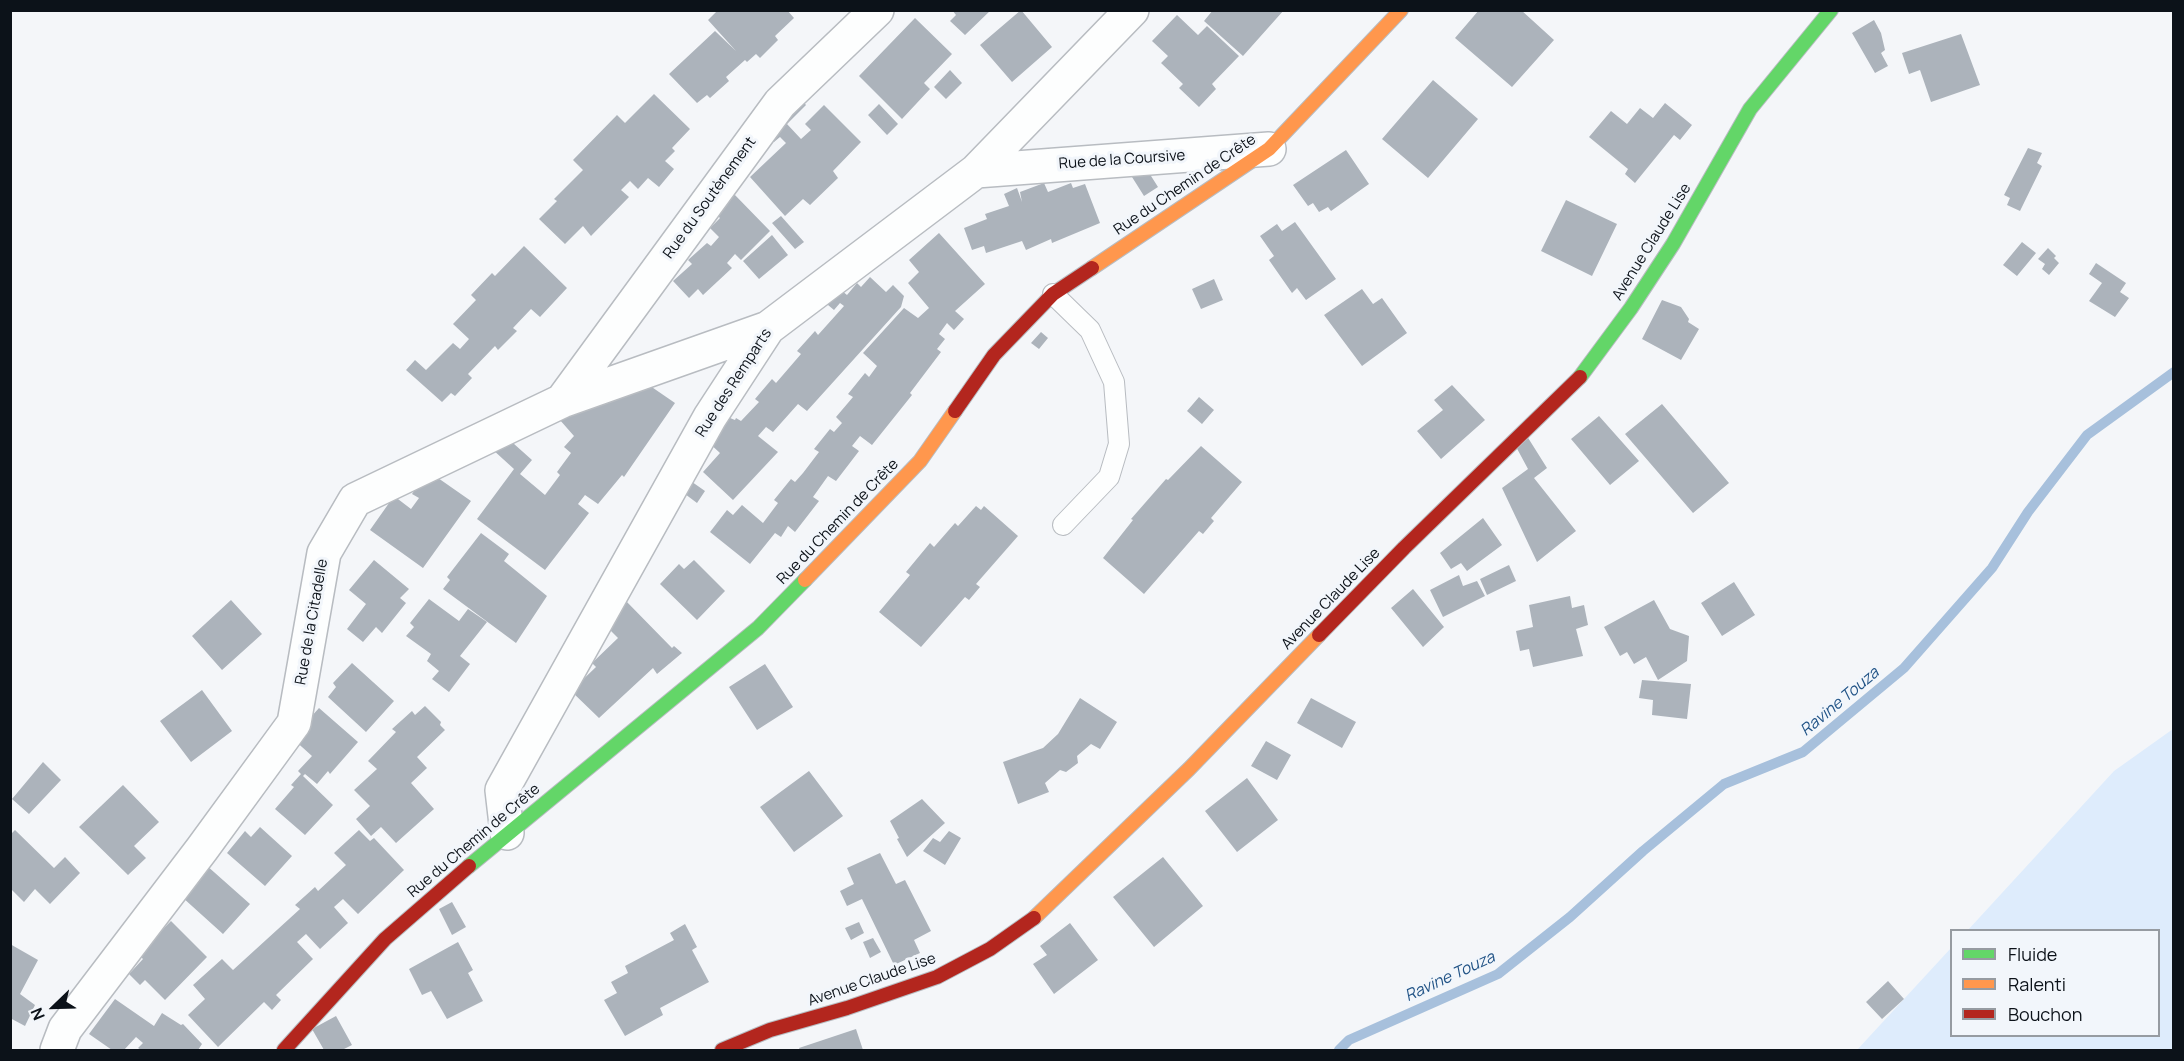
<!DOCTYPE html>
<html>
<head>
<meta charset="utf-8">
<style>
  body { margin:0 }
  #map { position:relative; width:2184px; height:1061px; overflow:hidden; background:#f4f6f9; font-family:Manrope,sans-serif }
  canvas { display:block }
  .frame { position:absolute; inset:0; border:12px solid #0c1219; pointer-events:none }
  .legend { position:absolute; left:1950px; top:929px; width:210px; height:108px; box-sizing:border-box; background:#f2f6fb; border:2px solid #969ba1; margin:0; padding:8px 10px; list-style:none; font-size:18px; color:#0c1219 }
  .legend li { display:flex; align-items:center; gap:12px; height:30px }
  .legend b { width:30px; border:2px solid #969ba1 }
  .north { position:absolute; left:24px; top:977px; width:60px; height:60px; -webkit-text-stroke:4px #f2f6fb; paint-order:stroke; rotate:247deg; font-size:16px; font-weight:700; line-height:24px; text-align:center; color:#0c1219 }
  .north::after { content:''; display:block; margin:auto; width:21px; height:27px; background:#0c1219; clip-path:polygon(50% 0,100% 100%,50% 72%,0 100%) }
</style>
</head>
<body>
<div id="map">
<canvas width="2184" height="1061"></canvas>
<div class="frame"></div>
<ul class="legend">
<li><b style="height:8px;background:#63d668"></b>Fluide</li>
<li><b style="height:8px;background:#ff974d"></b>Ralenti</li>
<li><b style="height:8px;background:#b3261e"></b>Bouchon</li>
</ul>
<div class="north">N</div>
</div>
<script>
const g = document.querySelector('canvas').getContext('2d');
g.lineJoin = 'round';
function fill(path, color) {
  g.fillStyle = color;
  g.fill(path, 'evenodd');
}
function strokePath(path, color, width, dash) {
  g.strokeStyle = color;
  g.lineWidth = width;
  g.lineCap = dash ? 'butt' : 'round';
  g.setLineDash(dash || []);
  g.stroke(path);
}
function drawText(font, color, halo, rows, align = 'center') {
  g.font = font + ' Manrope,sans-serif';
  g.lineWidth = 6;
  g.setLineDash([]);
  g.textBaseline = 'middle';
  g.strokeStyle = halo;
  g.fillStyle = color;
  for (const [text, x, y, turn = 0] of rows) {
    g.save();
    g.translate(x, y);
    g.rotate((+turn || 0) * Math.PI / 180);
    g.textAlign = isNaN(turn) ? turn : align;
    if (halo) g.strokeText(text, 0, 0);
    g.fillText(text, 0, 0);
    g.restore();
  }
}
const green = new Path2D(`
  M 2173,729 L 2173,1050 L 1857,1050 L 1951,948 L 1952,1036 L 2158,1036 L 2158,930 L 1968,930 L 2114,771 Z`);
const stream = new Path2D(`
  M 1339,1050 L 1349,1040 L 1498,974 L 1570,917 L 1643,851 L 1724,784 L 1803,752 L 1904,668 L 1992,568 L 2028,512 L 2087,435 L 2174,372`);
const building = new Path2D(`
  M 718,10 L 787,10 L 794,18 L 775,36 L 778,40 L 760,58 L 756,54 L 747,62 L 745,60 L 726,77 L 729,81 L 710,98 L 707,95 L 697,103 L 669,74 L 715,31 L 736,51 L 708,20 Z
  M 952,10 L 991,10 L 965,35 L 950,21 L 956,15 Z
  M 1021,10 L 1052,47 L 1012,82 L 980,45 Z
  M 1213,10 L 1284,10 L 1243,56 L 1204,21 Z
  M 1479,10 L 1521,10 L 1554,40 L 1512,87 L 1455,38 Z
  M 1177,15 L 1198,35 L 1207,26 L 1239,56 L 1212,84 L 1216,89 L 1199,107 L 1179,88 L 1183,84 L 1161,63 L 1168,56 L 1152,41 Z
  M 915,18 L 952,54 L 924,83 L 930,89 L 902,119 L 859,76 Z
  M 1874,20 L 1881,33 L 1885,50 L 1881,53 L 1888,66 L 1875,73 L 1852,33 Z
  M 1961,34 L 1980,85 L 1931,102 L 1920,70 L 1909,74 L 1902,53 Z
  M 950,70 L 962,83 L 946,99 L 934,87 Z
  M 1433,80 L 1478,119 L 1428,178 L 1382,139 Z
  M 654,94 L 690,129 L 672,148 L 675,151 L 665,161 L 674,169 L 659,187 L 648,178 L 638,189 L 630,181 L 621,190 L 629,197 L 591,236 L 583,226 L 565,244 L 539,219 L 557,201 L 554,199 L 583,170 L 573,160 L 617,115 L 625,123 Z
  M 799,97 L 806,105 L 787,124 L 801,139 L 811,130 L 805,124 L 824,105 L 861,142 L 833,171 L 838,178 L 810,205 L 803,199 L 785,216 L 750,177 L 786,143 L 780,137 L 774,142 L 764,132 Z
  M 1665,103 L 1692,125 L 1680,140 L 1674,135 L 1635,183 L 1625,174 L 1628,169 L 1589,137 L 1611,111 L 1627,124 L 1640,108 L 1653,118 Z
  M 879,104 L 898,124 L 887,135 L 868,115 Z
  M 2028,148 L 2042,153 L 2037,163 L 2042,166 L 2020,211 L 2007,205 L 2010,198 L 2004,195 Z
  M 1346,150 L 1369,184 L 1331,211 L 1328,207 L 1319,212 L 1313,203 L 1308,206 L 1293,185 Z
  M 1146,168 L 1158,187 L 1144,196 L 1132,177 Z
  M 1044,183 L 1048,192 L 1071,183 L 1073,188 L 1085,184 L 1100,223 L 1052,243 L 1051,239 L 1026,250 L 1022,241 L 986,253 L 984,246 L 972,250 L 964,228 L 987,219 L 985,214 L 1009,206 L 1004,194 L 1017,188 L 1022,202 L 1020,192 Z
  M 734,194 L 770,231 L 741,260 L 735,254 L 727,263 L 732,268 L 703,295 L 698,289 L 689,298 L 673,281 L 692,264 L 688,260 L 707,243 L 711,246 L 719,237 L 710,228 L 720,218 L 714,212 Z
  M 1566,200 L 1617,224 L 1592,276 L 1541,251 Z
  M 781,216 L 804,242 L 795,249 L 772,223 Z
  M 1295,222 L 1336,279 L 1306,300 L 1297,288 L 1292,293 L 1269,260 L 1274,256 L 1260,236 L 1277,224 L 1282,231 Z
  M 939,233 L 985,284 L 955,311 L 964,319 L 954,330 L 947,323 L 939,334 L 945,339 L 937,349 L 941,352 L 910,393 L 912,395 L 872,445 L 860,436 L 852,446 L 859,451 L 836,481 L 828,476 L 813,497 L 819,501 L 795,532 L 788,526 L 781,537 L 775,533 L 750,564 L 710,532 L 727,510 L 733,515 L 742,505 L 763,523 L 778,503 L 774,500 L 791,479 L 795,482 L 803,473 L 819,452 L 814,449 L 830,429 L 834,432 L 842,423 L 836,417 L 853,397 L 848,394 L 865,373 L 869,377 L 877,366 L 863,353 L 904,308 L 918,318 L 929,308 L 908,283 L 919,272 L 909,260 Z
  M 772,235 L 788,255 L 759,279 L 743,261 Z
  M 2022,242 L 2036,253 L 2017,276 L 2003,265 Z
  M 524,246 L 567,288 L 540,317 L 531,309 L 513,328 L 517,331 L 498,350 L 495,346 L 468,374 L 472,378 L 455,396 L 451,393 L 442,402 L 406,370 L 415,360 L 426,370 L 453,343 L 460,349 L 469,339 L 453,324 L 476,300 L 471,295 L 492,273 L 495,276 Z
  M 2048,248 L 2056,256 L 2054,258 L 2059,263 L 2049,275 L 2042,269 L 2045,264 L 2038,259 Z
  M 2096,263 L 2126,283 L 2120,292 L 2129,298 L 2115,317 L 2089,301 L 2102,283 L 2089,274 Z
  M 870,277 L 886,292 L 893,285 L 904,296 L 901,307 L 807,411 L 798,404 L 773,432 L 766,427 L 758,436 L 778,452 L 733,500 L 703,472 L 720,453 L 708,442 L 730,418 L 735,420 L 736,418 L 741,421 L 759,402 L 755,399 L 772,379 L 776,383 L 801,354 L 797,351 L 815,331 L 818,335 L 844,306 L 840,303 L 834,310 L 816,295 L 831,282 L 847,295 L 857,283 L 861,287 Z
  M 1214,279 L 1223,300 L 1201,309 L 1192,289 Z
  M 1362,289 L 1373,304 L 1382,298 L 1407,333 L 1362,366 L 1324,315 Z
  M 1662,300 L 1681,307 L 1689,319 L 1688,322 L 1699,329 L 1681,360 L 1642,339 Z
  M 1041,332 L 1048,338 L 1039,349 L 1031,343 Z
  M 643,381 L 675,403 L 624,477 L 622,475 L 598,504 L 585,495 L 578,504 L 589,513 L 545,570 L 477,519 L 514,469 L 492,449 L 504,435 L 532,460 L 520,474 L 545,495 L 560,475 L 557,472 L 571,453 L 564,447 L 574,436 L 552,411 Z
  M 1452,385 L 1485,420 L 1441,459 L 1417,431 L 1443,410 L 1434,400 Z
  M 1199,397 L 1214,410 L 1202,424 L 1187,411 Z
  M 1662,404 L 1729,483 L 1693,513 L 1625,434 Z
  M 1599,416 L 1639,461 L 1610,485 L 1571,439 Z
  M 1525,433 L 1547,468 L 1534,478 L 1576,531 L 1537,562 L 1502,488 L 1528,469 L 1514,443 Z
  M 1201,446 L 1242,482 L 1211,518 L 1214,521 L 1203,534 L 1199,531 L 1144,594 L 1103,558 L 1133,520 L 1131,519 L 1166,479 L 1168,480 Z
  M 428,471 L 471,501 L 423,568 L 370,530 L 394,496 L 411,509 L 419,498 L 412,494 Z
  M 685,477 L 705,491 L 697,503 L 677,488 Z
  M 976,506 L 981,510 L 984,506 L 1018,536 L 976,584 L 980,587 L 969,600 L 965,597 L 921,647 L 879,612 L 910,575 L 906,572 L 930,543 L 934,547 L 955,523 L 958,526 Z
  M 1483,518 L 1502,545 L 1467,571 L 1461,563 L 1451,569 L 1440,553 Z
  M 481,533 L 509,554 L 504,561 L 547,596 L 516,643 L 443,589 L 450,580 L 447,577 Z
  M 374,560 L 409,589 L 400,598 L 406,603 L 382,633 L 376,627 L 363,642 L 347,629 L 366,604 L 349,590 Z
  M 694,560 L 725,591 L 697,620 L 660,584 L 679,564 L 684,569 Z
  M 1509,565 L 1516,581 L 1487,595 L 1480,579 Z
  M 1459,575 L 1463,586 L 1477,581 L 1485,596 L 1443,617 L 1430,590 Z
  M 1734,582 L 1755,615 L 1722,636 L 1701,603 Z
  M 1413,589 L 1444,627 L 1423,647 L 1391,608 Z
  M 1570,596 L 1572,608 L 1584,605 L 1588,625 L 1576,629 L 1583,656 L 1533,667 L 1529,649 L 1520,651 L 1516,631 L 1533,627 L 1529,605 Z
  M 429,599 L 459,621 L 468,609 L 487,622 L 460,656 L 470,664 L 449,692 L 432,679 L 439,671 L 427,661 L 431,654 L 406,636 L 414,627 L 410,623 Z
  M 231,600 L 262,634 L 222,670 L 192,636 Z
  M 1654,600 L 1670,629 L 1689,636 L 1687,661 L 1658,680 L 1646,657 L 1634,664 L 1627,652 L 1620,656 L 1604,627 Z
  M 626,601 L 672,648 L 674,646 L 682,653 L 657,674 L 653,668 L 599,718 L 571,691 L 596,667 L 592,663 L 618,638 L 600,620 Z
  M 352,663 L 394,701 L 366,732 L 328,697 L 336,687 L 333,683 Z
  M 765,664 L 793,707 L 757,730 L 729,687 Z
  M 1642,680 L 1691,684 L 1687,719 L 1652,715 L 1653,700 L 1639,698 Z
  M 202,690 L 232,731 L 191,762 L 160,721 Z
  M 1080,698 L 1117,722 L 1100,749 L 1091,744 L 1077,756 L 1078,763 L 1066,772 L 1060,770 L 1045,783 L 1049,792 L 1018,804 L 1003,762 L 1043,748 L 1058,734 Z
  M 1311,698 L 1356,722 L 1342,748 L 1297,723 Z
  M 425,706 L 441,722 L 440,725 L 445,730 L 417,757 L 427,768 L 411,783 L 434,809 L 396,843 L 381,827 L 371,836 L 356,819 L 370,806 L 354,790 L 377,769 L 368,761 L 396,732 L 392,729 L 412,711 L 415,715 Z
  M 319,708 L 358,742 L 330,774 L 328,771 L 317,784 L 305,774 L 303,776 L 333,805 L 305,835 L 275,809 L 294,787 L 291,785 L 301,774 L 298,771 L 312,756 L 292,738 Z
  M 1266,741 L 1291,755 L 1277,780 L 1251,766 Z
  M 43,762 L 61,780 L 29,814 L 12,799 Z
  M 809,771 L 843,816 L 794,852 L 760,807 Z
  M 1247,778 L 1278,820 L 1237,852 L 1205,811 Z
  M 123,785 L 159,822 L 134,846 L 146,858 L 128,875 L 79,827 Z
  M 922,799 L 945,823 L 907,857 L 897,839 L 899,838 L 890,821 Z
  M 260,827 L 292,856 L 265,886 L 227,853 L 245,831 L 251,837 Z
  M 15,830 L 54,868 L 65,857 L 80,873 L 50,904 L 35,889 L 24,902 L 10,888 L 10,835 Z
  M 359,830 L 370,841 L 374,838 L 404,870 L 358,914 L 343,899 L 334,907 L 348,923 L 320,949 L 306,934 L 297,942 L 313,959 L 276,995 L 281,1000 L 272,1010 L 264,1002 L 218,1047 L 188,1015 L 205,999 L 193,985 L 222,959 L 233,970 L 300,909 L 295,905 L 315,887 L 318,891 L 346,865 L 334,853 Z
  M 949,831 L 961,838 L 945,865 L 923,851 L 933,838 L 940,842 Z
  M 880,853 L 896,884 L 905,880 L 931,931 L 914,940 L 920,953 L 894,965 L 862,899 L 847,906 L 840,891 L 854,884 L 847,868 Z
  M 197,857 L 250,904 L 223,934 L 182,897 Z
  M 1163,857 L 1203,906 L 1154,947 L 1113,897 Z
  M 452,902 L 466,927 L 452,935 L 439,909 Z
  M 171,921 L 207,957 L 165,1000 L 145,980 L 140,985 L 129,974 L 143,959 L 138,954 Z
  M 859,922 L 864,933 L 851,940 L 845,928 Z
  M 1070,923 L 1098,960 L 1054,994 L 1033,964 L 1047,955 L 1040,946 Z
  M 685,924 L 697,947 L 692,950 L 709,982 L 660,1008 L 663,1015 L 625,1036 L 604,1000 L 617,993 L 611,982 L 628,973 L 625,966 L 674,940 L 670,933 Z
  M 873,938 L 881,952 L 870,958 L 863,942 Z
  M 458,942 L 473,970 L 468,973 L 483,1001 L 447,1019 L 431,991 L 422,995 L 409,969 Z
  M 10,944 L 38,960 L 20,994 L 35,1005 L 25,1026 L 10,1018 Z
  M 1888,981 L 1904,999 L 1882,1019 L 1866,1002 Z
  M 115,999 L 154,1026 L 162,1013 L 181,1025 L 183,1024 L 202,1044 L 198,1050 L 141,1050 L 138,1048 L 143,1043 L 136,1037 L 124,1050 L 112,1050 L 89,1034 Z
  M 336,1016 L 352,1045 L 342,1050 L 324,1050 L 312,1029 Z
  M 856,1029 L 863,1050 L 800,1050 L 799,1048 Z`);
const lane = new Path2D(`
  M 1053,294 L 1090,330 L 1114,382 L 1119,444 L 1109,477 L 1063,525`);
const street = new Path2D(`
  M 976,171 L 1269,149
  M 562,401 L 780,103 L 877,10
  M 507,833 L 502,790 L 710,417 L 768,328 L 976,171 L 1132,10
  M 57,1050 L 65,1029 L 202,849 L 294,723 L 324,553 L 355,500 L 562,401 L 768,328`);
const fast = new Path2D(`
  M 1580,377 L 1631,308 L 1673,244 L 1750,109 L 1831,10
  M 469,866 L 758,628 L 805,580`);
const slow = new Path2D(`
  M 1092,268 L 1269,149 L 1401,10
  M 805,580 L 920,461 L 955,411
  M 1034,918 L 1189,769 L 1319,635`);
const jam = new Path2D(`
  M 955,411 L 994,355 L 1053,294 L 1092,268
  M 1319,635 L 1404,548 L 1580,377
  M 284,1050 L 385,939 L 469,866
  M 722,1050 L 770,1030 L 847,1008 L 937,977 L 990,949 L 1034,918`);
const streetNames = [
  ["Rue de la Coursive",1122,160,-4],
  ["Rue du Chemin de Crête",1185,185,-34],
  ["Rue du Soutènement",710,198,-54],
  ["Avenue Claude Lise",1652,242,-58],
  ["Rue des Remparts",734,383,-57],
  ["Rue du Chemin de Crête",838,522,-46],
  ["Avenue Claude Lise",1331,599,-46],
  ["Rue de la Citadelle",312,622,-80],
  ["Rue du Chemin de Crête",474,841,-40],
  ["Avenue Claude Lise",872,980,-19]
];
const waterNames = [
  ["Ravine Touza",1840,702,-40],
  ["Ravine Touza",1450,977,-25]
];
fill(green, '#deecfc');
strokePath(stream, '#a7c0dc', 10);
fill(building, '#acb3bb');
strokePath(lane, '#b8bcc1', 22);
strokePath(street, '#b8bcc1', 36);
strokePath(fast, '#b8bcc1', 16);
strokePath(slow, '#b8bcc1', 16);
strokePath(jam, '#b8bcc1', 16);
strokePath(lane, '#fdfefe', 20);
strokePath(street, '#fdfefe', 33);
strokePath(fast, '#63d668', 14);
strokePath(slow, '#ff974d', 14);
strokePath(jam, '#b3261e', 14);
drawText('15px', '#0c1219', '#f2f6fb', streetNames);
drawText('italic 16px', '#215386', '#f2f6fb', waterNames);
</script>
</body>
</html>
